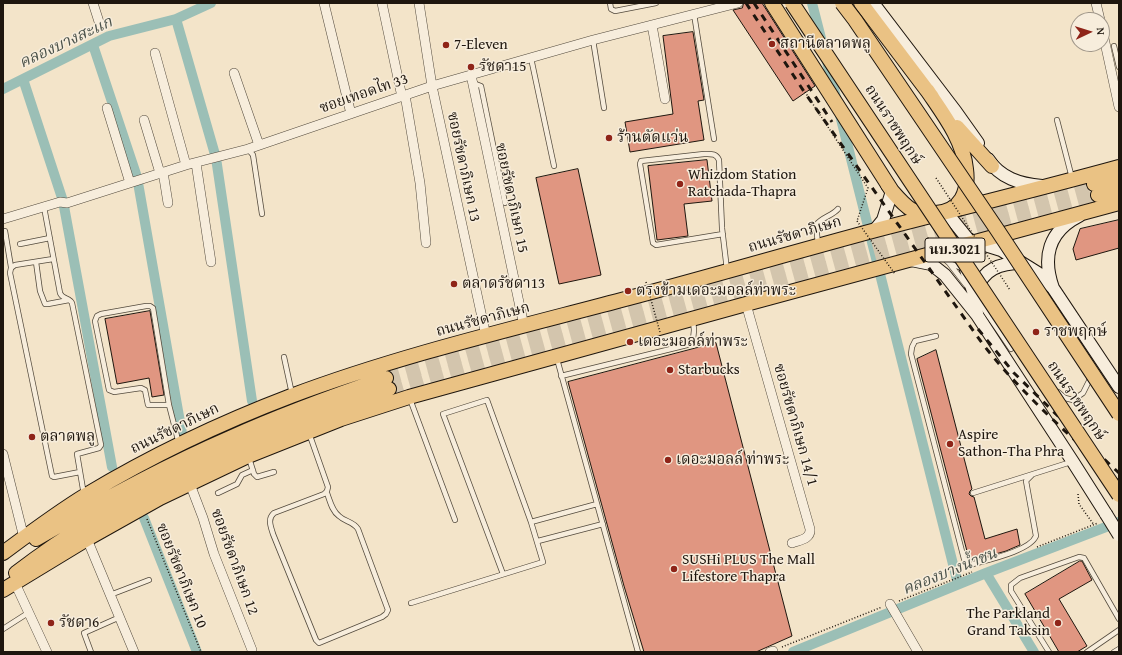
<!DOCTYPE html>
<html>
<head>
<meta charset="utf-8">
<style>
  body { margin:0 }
  #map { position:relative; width:1122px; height:655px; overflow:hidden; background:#f3e4c9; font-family:"Gentium Book Plus",serif }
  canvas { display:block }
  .frame { position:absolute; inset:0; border:4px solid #1e160e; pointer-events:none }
  .north { position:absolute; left:1070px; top:12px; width:40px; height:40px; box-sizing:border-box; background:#f7eddc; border:1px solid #a0978a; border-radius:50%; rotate:86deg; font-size:11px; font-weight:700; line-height:16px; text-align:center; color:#1e160e }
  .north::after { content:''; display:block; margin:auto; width:14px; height:18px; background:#8f2418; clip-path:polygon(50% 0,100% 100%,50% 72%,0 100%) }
</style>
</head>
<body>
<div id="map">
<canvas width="1122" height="655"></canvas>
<div class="frame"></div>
<div class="north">N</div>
</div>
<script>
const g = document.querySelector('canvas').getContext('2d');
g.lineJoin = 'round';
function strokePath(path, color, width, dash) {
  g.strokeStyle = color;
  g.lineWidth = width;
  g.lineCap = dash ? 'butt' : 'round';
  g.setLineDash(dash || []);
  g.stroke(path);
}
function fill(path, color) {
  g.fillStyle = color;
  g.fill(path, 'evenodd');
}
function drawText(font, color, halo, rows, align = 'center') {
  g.font = font + ' "Gentium Book Plus","Noto Serif Thai",serif';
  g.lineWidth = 3;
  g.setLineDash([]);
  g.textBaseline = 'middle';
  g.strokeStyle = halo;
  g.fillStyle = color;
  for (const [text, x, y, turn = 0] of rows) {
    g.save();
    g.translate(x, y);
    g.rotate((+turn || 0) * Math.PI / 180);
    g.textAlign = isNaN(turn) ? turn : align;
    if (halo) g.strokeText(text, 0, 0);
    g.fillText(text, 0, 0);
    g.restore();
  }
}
const canal = new Path2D(`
  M 812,3 L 836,97
  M 176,19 L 216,158 L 252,401
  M 93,45 L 137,177 L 183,439
  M 23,79 L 63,201 L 112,467
  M 3,89 L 109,36 L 176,19 L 211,3
  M 840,115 L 958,584
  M 144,518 L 197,652
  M 986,573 L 1034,652
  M 793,652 L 986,573 L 1119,522`);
const building = new Path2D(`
  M 744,3 L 762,3 L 815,86 L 793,101 L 733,10 L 742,8 Z
  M 693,32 L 704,100 L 698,101 L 704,140 L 630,152 L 625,122 L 673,114 L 663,36 Z
  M 707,160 L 712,201 L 684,204 L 688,236 L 657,240 L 648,166 Z
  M 578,169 L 601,275 L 559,284 L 536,178 Z
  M 1119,220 L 1119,248 L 1076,260 L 1073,249 L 1080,229 Z
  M 150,311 L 164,395 L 152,397 L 149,378 L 117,384 L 105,319 Z
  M 716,343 L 792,636 L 756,652 L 644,652 L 624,586 L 568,382 Z
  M 936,350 L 972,489 L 970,491 L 969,494 L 971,496 L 974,497 L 985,539 L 1017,529 L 1020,545 L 1006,551 L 971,561 L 969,559 L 917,359 Z
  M 1080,561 L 1082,561 L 1092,580 L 1059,599 L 1087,646 L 1077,652 L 1059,652 L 1025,594 Z`);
const primaryTunnel = new Path2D(`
  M 386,378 L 498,346 L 1094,184
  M 389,389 L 501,357 L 1098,195`);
const path = new Path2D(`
  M 805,92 L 868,188 L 857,221
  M 1078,494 L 1079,504 L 1094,525
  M 147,519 L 201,652
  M 1037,547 L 1098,523
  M 899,601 L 972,572
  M 782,647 L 882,607`);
const service = new Path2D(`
  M 610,3 L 611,9 L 615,11 L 656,3
  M 694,14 L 714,139
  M 593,40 L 604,108
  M 1114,46 L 1119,67
  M 531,58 L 554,166
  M 473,83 L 481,86 L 505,203
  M 1057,120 L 1072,178
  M 248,149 L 253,155 L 262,214
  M 44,207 L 60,293 C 62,299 70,298 72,303 L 101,445 L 99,448 L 77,454 L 84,495
  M 5,231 L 11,267
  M 723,234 L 656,245 L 653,243 L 640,164 L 641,161 L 704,154 C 711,154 716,153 719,160 L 722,228 L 727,270
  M 20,244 L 50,238
  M 818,244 L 816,225 C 822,217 832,216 838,209
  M 940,255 L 949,263 L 966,285
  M 53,259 L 15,265 L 11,268 L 10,273 L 52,476 L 54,477 L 80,472
  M 36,262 L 40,291 L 45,304 L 48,304 L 69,300
  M 949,263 L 964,269
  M 979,302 L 1011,349
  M 936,336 L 915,341 L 912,347 L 911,354 L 964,559 L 970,565 C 987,560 1030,551 1036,536 L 1026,481 L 1032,475
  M 284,357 L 292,394
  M 557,359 L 638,652
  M 561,376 L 687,345 L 693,340 L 694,330 L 693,321
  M 1058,392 L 1065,398 L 1073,400 L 1083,393 L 1091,377
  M 410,399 L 455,520
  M 169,405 L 148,405 L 145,390 L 141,388 L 114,392 L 109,390 L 95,321 L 97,316 L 101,314 L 146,306 L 150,306 L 153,308 L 169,405 L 179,444
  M 309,433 L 328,487 L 327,491 L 324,494 L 274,513 C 267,519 271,527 273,534 L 316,640 L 319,643 L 382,617 L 386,614 L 388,610 L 358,529 C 353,521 345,522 339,516 C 332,511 330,501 327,493
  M 249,458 L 254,474 L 257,477 L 274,472
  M 218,493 L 237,484 L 242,475 L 253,470
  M 973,493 L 1071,462
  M 531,522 L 597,504
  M 538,541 L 603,524
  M 110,595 L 149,580
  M 411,603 L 543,562 L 531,522 L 487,400 L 443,414 L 503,574
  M 3,629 L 28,613
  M 91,652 L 84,633 L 120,617
  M 1049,652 L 1011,591 L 1011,585 L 1020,578 L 1079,557 L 1084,558 L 1119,619
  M 1087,652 L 1119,630
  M 1114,652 L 1119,649`);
const minor = new Path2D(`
  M 93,3 L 100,25
  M 324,3 L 351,114
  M 382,3 L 402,97
  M 419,3 L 432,86 L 486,336
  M 1096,3 L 1100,20
  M 652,25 L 665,99
  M 1102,29 L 1119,107
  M 155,53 L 186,165
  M 234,73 L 259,145
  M 471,75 L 524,326
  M 405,95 L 420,183 L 426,243
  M 107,108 L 130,183
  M 144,120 L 160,173
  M 196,163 L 211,262
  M 163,172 L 168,203
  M 3,219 L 60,202 L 67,203 L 186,165 L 248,149 L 432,86 L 593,40 L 738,3
  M 746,304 L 810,529 C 811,539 800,540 792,543
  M 3,454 L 24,538
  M 190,484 L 203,518 L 214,554 L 252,650
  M 87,539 L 134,652
  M 15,583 L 47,652
  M 890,604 L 918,652
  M 770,652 L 773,651`);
const secondary = new Path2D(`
  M 873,3 L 956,112 L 978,143
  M 988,159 C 1000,178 1020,184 1042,186
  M 946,212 L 971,243 L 985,245 L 1001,250 L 1038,273 L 1053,288 L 1119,387
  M 874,231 L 883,220 L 892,191 L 887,185
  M 971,243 C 960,266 967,272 974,294 C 976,300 976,307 977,313
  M 911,260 L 931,264 L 945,275 L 977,315 L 1073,462 L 1106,514
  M 1053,288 C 1042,257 1049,231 1079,216
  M 976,291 C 983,269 1000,263 1022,263`);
const primary = new Path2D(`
  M 772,3 L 892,191 C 898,198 905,206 912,210 C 920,214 928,214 936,213 C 961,211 969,192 966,169 C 963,139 943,114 927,90
  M 861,3 L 932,97
  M 957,127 L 992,166
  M 1094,184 L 1119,178
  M 1098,195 L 1119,189
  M 36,539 C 99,502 163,467 230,438 C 281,415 333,396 386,378
  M 3,553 C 30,533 58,512 86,495 C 151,456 220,423 291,396 C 400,355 516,328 629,298 C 712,276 794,252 876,230 C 957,209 1039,189 1119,167
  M 16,573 C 127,488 258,435 389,389
  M 3,590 L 87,539 L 160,498 L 248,456 L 341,419 L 409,397 L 746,304 L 1119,203`);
const rail = new Path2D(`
  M 746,3 L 805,93 L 982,343 C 1023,396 1071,435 1119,482
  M 754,3 L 832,122
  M 978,329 L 1014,373 L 1060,418 L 1119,473`);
const pathBridge = new Path2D(`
  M 936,178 L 1010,290
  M 857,221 L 895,274
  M 646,282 L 660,332`);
const secondaryBridge = new Path2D(`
  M 1106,514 L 1119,535`);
const primaryBridge = new Path2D(`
  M 792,3 L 1119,495
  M 842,3 L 855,20 L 996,228 L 1119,414`);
const markers = [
  [772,44,4,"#8f2418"],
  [446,45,4,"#8f2418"],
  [471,67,4,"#8f2418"],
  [609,138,4,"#8f2418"],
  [680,184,4,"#8f2418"],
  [454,284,4,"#8f2418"],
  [628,291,4,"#8f2418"],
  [1036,332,4,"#8f2418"],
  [630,342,4,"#8f2418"],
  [670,370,4,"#8f2418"],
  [32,437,4,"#8f2418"],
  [950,444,4,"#8f2418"],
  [668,460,4,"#8f2418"],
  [674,569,4,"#8f2418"],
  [51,623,4,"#8f2418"],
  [1058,623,4,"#8f2418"]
];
const shields = [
  [955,250,60]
];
const shieldNames = [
  ["นบ.3021",955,250]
];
const poiNames = [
  ["สถานีตลาดพลู",780,44],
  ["7-Eleven",454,45],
  ["รัชดา15",479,67],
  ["ร้านตัดแว่น",617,138],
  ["Whizdom Station",688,175],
  ["Ratchada-Thapra",688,192],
  ["ตลาดรัชดา13",462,284],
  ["ตรงข้ามเดอะมอลล์ท่าพระ",636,291],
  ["ราชพฤกษ์",1044,332],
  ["เดอะมอลล์ท่าพระ",638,342],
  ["Starbucks",678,370],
  ["Aspire",958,435],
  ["Sathon-Tha Phra",958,452],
  ["ตลาดพลู",40,437],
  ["เดอะมอลล์ ท่าพระ",676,460],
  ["SUSHi PLUS The Mall",682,560],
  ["Lifestore Thapra",682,577],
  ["The Parkland",1050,614,"right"],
  ["Grand Taksin",1050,631,"right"],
  ["รัชดา6",59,623]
];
const streetNames = [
  ["ซอยเทอดไท 33",364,94,-19],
  ["ถนนราชพฤกษ์",893,125,57],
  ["ซอยรัชดาภิเษก 13",463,167,78],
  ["ซอยรัชดาภิเษก 15",511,198,78],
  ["ถนนรัชดาภิเษก",795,235,-16],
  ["ถนนรัชดาภิเษก",483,320,-15],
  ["ถนนราชพฤกษ์",1076,401,56],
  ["ซอยรัชดาภิเษก 14/1",795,425,74],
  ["ถนนรัชดาภิเษก",175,429,-26],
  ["ซอยรัชดาภิเษก 12",234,562,70],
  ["ซอยรัชดาภิเษก 10",181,576,68]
];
const waterNames = [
  ["คลองบางสะแก",66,43,-25],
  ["คลองบางน้ำชน",950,572,-22]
];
strokePath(canal, '#9bbfb6', 10);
fill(building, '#e09681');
strokePath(building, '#1e160e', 1);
strokePath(primaryTunnel, '#d3c5ad', 14, [14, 7]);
strokePath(service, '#534a3d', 6);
strokePath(minor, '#534a3d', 10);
strokePath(secondary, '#1e160e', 14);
strokePath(primary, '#1e160e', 16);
strokePath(path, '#1e160e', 1.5, [1, 2]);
strokePath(service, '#f7eddc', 4.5);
strokePath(minor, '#f7eddc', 9);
strokePath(secondary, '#f7eddc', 12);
strokePath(primary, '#eac284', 14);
strokePath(rail, '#1e160e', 3, [7, 7]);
strokePath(secondaryBridge, '#1e160e', 14, []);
strokePath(primaryBridge, '#1e160e', 16, []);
strokePath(pathBridge, '#1e160e', 1.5, [1, 2]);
strokePath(secondaryBridge, '#f7eddc', 12);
strokePath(primaryBridge, '#eac284', 14);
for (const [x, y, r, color] of markers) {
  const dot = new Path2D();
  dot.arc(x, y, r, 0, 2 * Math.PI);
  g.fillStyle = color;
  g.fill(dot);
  strokePath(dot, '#f7eddc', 1.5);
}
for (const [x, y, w] of shields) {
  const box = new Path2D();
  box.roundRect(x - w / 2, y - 12, w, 24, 3);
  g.fillStyle = '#f7eddc';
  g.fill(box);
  strokePath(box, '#1e160e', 1);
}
drawText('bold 14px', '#1e160e', null, shieldNames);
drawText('15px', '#1e160e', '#f7eddc', poiNames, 'left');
drawText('15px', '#1e160e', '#f7eddc', streetNames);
drawText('italic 16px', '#4a5149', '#f7eddc', waterNames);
</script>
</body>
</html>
